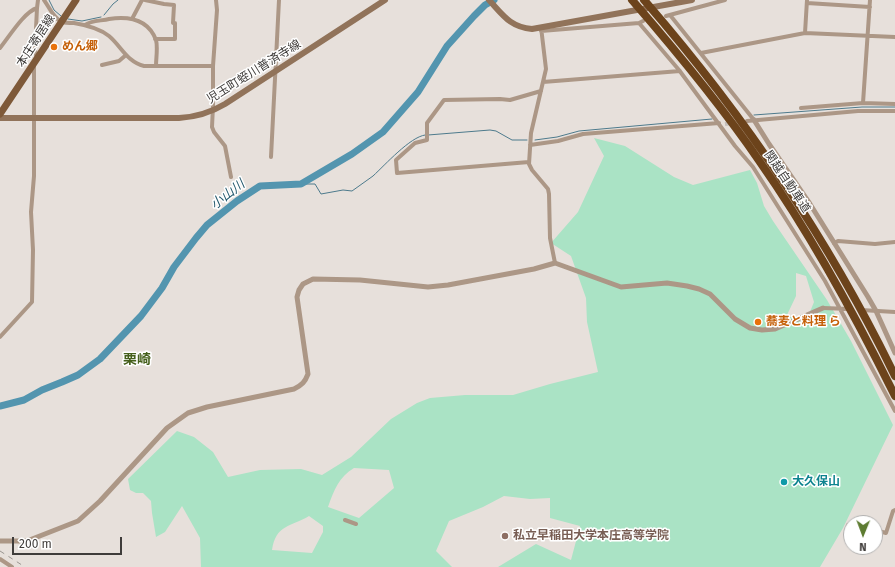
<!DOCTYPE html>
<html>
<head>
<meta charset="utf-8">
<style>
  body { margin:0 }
  #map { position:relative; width:895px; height:567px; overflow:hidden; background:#e7e0db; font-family:"Fira Sans",sans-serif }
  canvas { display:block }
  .north { position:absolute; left:843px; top:515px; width:40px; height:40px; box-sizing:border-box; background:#fff; border:1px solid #b2b1b0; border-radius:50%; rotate:181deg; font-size:11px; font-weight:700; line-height:16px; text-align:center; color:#3f3c3a }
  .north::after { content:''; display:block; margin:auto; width:14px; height:18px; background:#5d7b31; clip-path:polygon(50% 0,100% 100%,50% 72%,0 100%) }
  .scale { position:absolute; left:12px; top:537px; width:110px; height:18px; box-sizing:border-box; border:2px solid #3f3c3a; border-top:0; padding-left:5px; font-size:12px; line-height:14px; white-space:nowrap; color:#3f3c3a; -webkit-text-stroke:3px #fff; paint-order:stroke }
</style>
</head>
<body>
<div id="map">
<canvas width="895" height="567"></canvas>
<div class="north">N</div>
<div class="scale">200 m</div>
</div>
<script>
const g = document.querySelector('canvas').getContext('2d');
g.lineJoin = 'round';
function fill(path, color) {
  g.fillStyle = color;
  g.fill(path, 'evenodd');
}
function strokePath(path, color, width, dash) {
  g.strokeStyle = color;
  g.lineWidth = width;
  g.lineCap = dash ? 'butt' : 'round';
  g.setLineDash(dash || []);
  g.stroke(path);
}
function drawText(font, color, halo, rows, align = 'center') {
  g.font = font + ' "Fira Sans","Noto Sans JP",sans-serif';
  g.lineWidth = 3;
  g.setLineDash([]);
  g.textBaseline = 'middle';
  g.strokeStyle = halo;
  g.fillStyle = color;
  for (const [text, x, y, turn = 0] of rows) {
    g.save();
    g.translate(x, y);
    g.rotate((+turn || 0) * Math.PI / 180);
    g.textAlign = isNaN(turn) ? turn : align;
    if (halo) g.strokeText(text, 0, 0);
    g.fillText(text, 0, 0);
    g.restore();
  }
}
const green = new Path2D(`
  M 594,138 L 625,146 L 674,177 L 693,185 L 750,170 L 757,183 L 764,206 L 773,221 L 827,300 L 851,341 L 893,425 L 843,528 L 820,567 L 498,567 L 536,544 L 571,560 L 580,526 L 550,518 L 550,498 L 530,499 L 504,496 L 483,507 L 449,521 L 436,551 L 452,567 L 201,567 L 200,538 L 182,506 L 165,532 L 156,537 L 152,513 L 151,501 L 143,493 L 136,493 L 130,490 L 128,479 L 177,431 L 194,437 L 213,452 L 228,477 L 260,470 L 301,469 L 322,475 L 351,457 L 391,419 L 417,403 L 430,398 L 465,395 L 513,395 L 550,384 L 598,372 L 587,322 L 586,298 L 571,256 L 551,243 L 578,212 L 604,156 ZM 796,273 L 806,276 L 814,302 L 805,324 L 787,315 L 796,296 ZM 354,468 L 389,470 L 394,488 L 359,518 L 328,507 C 334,490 339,477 354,468 ZM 309,516 L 323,526 L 323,532 L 312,553 L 272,550 C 276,524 291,527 309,516 Z`);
const stream = new Path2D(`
  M 49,0 L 54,10 L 61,16
  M 104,15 L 113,4 L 118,0
  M 68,19 L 82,21 L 101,17
  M 754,115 L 862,107 L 895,107
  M 428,135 L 490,130 L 496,131 L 512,140 L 527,140
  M 535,140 L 557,137 L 579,131 L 712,119
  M 301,184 L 315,184 L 321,194 L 343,190 L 352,191 C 359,186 366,181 373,176 C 385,165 410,137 425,135`);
const river = new Path2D(`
  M 0,406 L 24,400 L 42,390 L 62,382 L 78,375 L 100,359 L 141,316 L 162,288 L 174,267 L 196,238 L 207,225 L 237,201 L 260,186 L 301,184 L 352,154 L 383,132 L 418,92 L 447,46 L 474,16 L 485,5 L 494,0`);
const minorTunnel = new Path2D(`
  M 725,124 L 733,123`);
const minor = new Path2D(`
  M 44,0 C 49,7 54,19 62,22 C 65,23 70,23 74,23 C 86,25 99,28 109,36 C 121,46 127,62 144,66 L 213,66
  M 145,0 L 164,4 L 174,5 L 173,23 L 175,23 L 175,39 L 155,39
  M 216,0 L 217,10 L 213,66 L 213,106 L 212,127 L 214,132 L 225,146 L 231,177
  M 807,3 L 870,7
  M 670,15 L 754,120
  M 666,16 L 725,0
  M 132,19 L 142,0
  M 639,23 L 679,70 L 735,146 L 753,167 L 825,281 L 895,411
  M 85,25 C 91,20 102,21 109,19 C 129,16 148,19 156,40 C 158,47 156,58 156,66
  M 541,27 L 546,69 L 531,133 L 529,164 L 532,170 L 548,189 L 549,194 L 550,238 L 555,263
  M 541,31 L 639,23 L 643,21
  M 805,33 L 807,0
  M 0,48 C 9,37 24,12 37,8
  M 701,53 L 805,33 L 895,37
  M 38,58 L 36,55 L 35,49 L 37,8 L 38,0
  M 102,65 L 119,61 L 126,55
  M 543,82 L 680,71
  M 863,103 L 870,0
  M 801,108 L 863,103 L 895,104
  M 747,121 L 858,111 L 895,111
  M 530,145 L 558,141 L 583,134 L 719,123
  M 271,157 L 279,0
  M 529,162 L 397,173 L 396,160 L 415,143 L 427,140 L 427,123 L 444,100 L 500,99 L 510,100 L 541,91
  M 834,243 L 838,241 L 875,244 L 895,242
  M 823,308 L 850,309
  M 861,310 L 895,312
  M 0,337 L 32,302 L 33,250 L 31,212 L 34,176 L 34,65
  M 345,520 L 356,524
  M 848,525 L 851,525
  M 875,530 L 886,533 L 893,511 L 895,510
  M 0,559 L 12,567`);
const tertiary = new Path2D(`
  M 754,120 L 769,144 L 810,204 L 868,297 L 876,311 L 895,353
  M 0,541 L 27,541 L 78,521 L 100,501 L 167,428 L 188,413 L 207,407 L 294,389 C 302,385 305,382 308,374 L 297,297 L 299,290 L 303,284 L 313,279 L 360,280 L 428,287 L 448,285 L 534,269 L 555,263 L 621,287 L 667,283 L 687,286 L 699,289 L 710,294 L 735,319 L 750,328 L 762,330 L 775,329 L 823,308`);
const secondary = new Path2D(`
  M 489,0 C 503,15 510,27 532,29 L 692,0
  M 0,118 L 179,118 C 196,117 210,113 225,104 L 385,0`);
const primary = new Path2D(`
  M 0,114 L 76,0`);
const motorway = new Path2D(`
  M 632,0 C 677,52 721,105 760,162 C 812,236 855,315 895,396
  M 644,0 C 743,114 829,240 895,376`);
const rail = new Path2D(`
  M 0,551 L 25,567`);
const markers = [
  [54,47,4,"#e8710a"],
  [758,322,4,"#e8710a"],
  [784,482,4,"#0f9aa8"],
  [505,536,4,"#8d6e63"]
];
const streetNames = [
  ["本庄寄居線",36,41,-57],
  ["児玉町蛭川普済寺線",254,72,-32],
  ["関越自動車道",787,182,56]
];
const foodNames = [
  ["めん郷",62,47],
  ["蕎麦と料理 ら",766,322]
];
const cultureNames = [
  ["大久保山",792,482]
];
const educationNames = [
  ["私立早稲田大学本庄高等学院",513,536]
];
const waterNames = [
  ["小山川",228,195,-38]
];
const quarterNames = [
  ["栗崎",137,360]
];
fill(green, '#aae3c5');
strokePath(stream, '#4d7a8c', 1);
strokePath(river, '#5395af', 7);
strokePath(minorTunnel, '#c5bfbb', 4, [4, 2]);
strokePath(minor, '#ac9786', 4);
strokePath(tertiary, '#ac9786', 5);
strokePath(secondary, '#91735a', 6);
strokePath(primary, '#7e5939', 7);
strokePath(motorway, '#6c431b', 8);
strokePath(rail, '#9a9591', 1, [5, 5]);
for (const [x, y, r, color] of markers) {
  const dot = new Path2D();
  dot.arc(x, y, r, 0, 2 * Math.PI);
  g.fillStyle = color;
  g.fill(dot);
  strokePath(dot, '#fff', 1.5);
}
drawText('12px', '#3f3c3a', '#fff', streetNames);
drawText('bold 12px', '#c56008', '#fff', foodNames, 'left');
drawText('bold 12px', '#0d838f', '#fff', cultureNames, 'left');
drawText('bold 12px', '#785e54', '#fff', educationNames, 'left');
drawText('italic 13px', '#24596d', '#fff', waterNames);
drawText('bold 14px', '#455f1b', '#fff', quarterNames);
</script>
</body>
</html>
